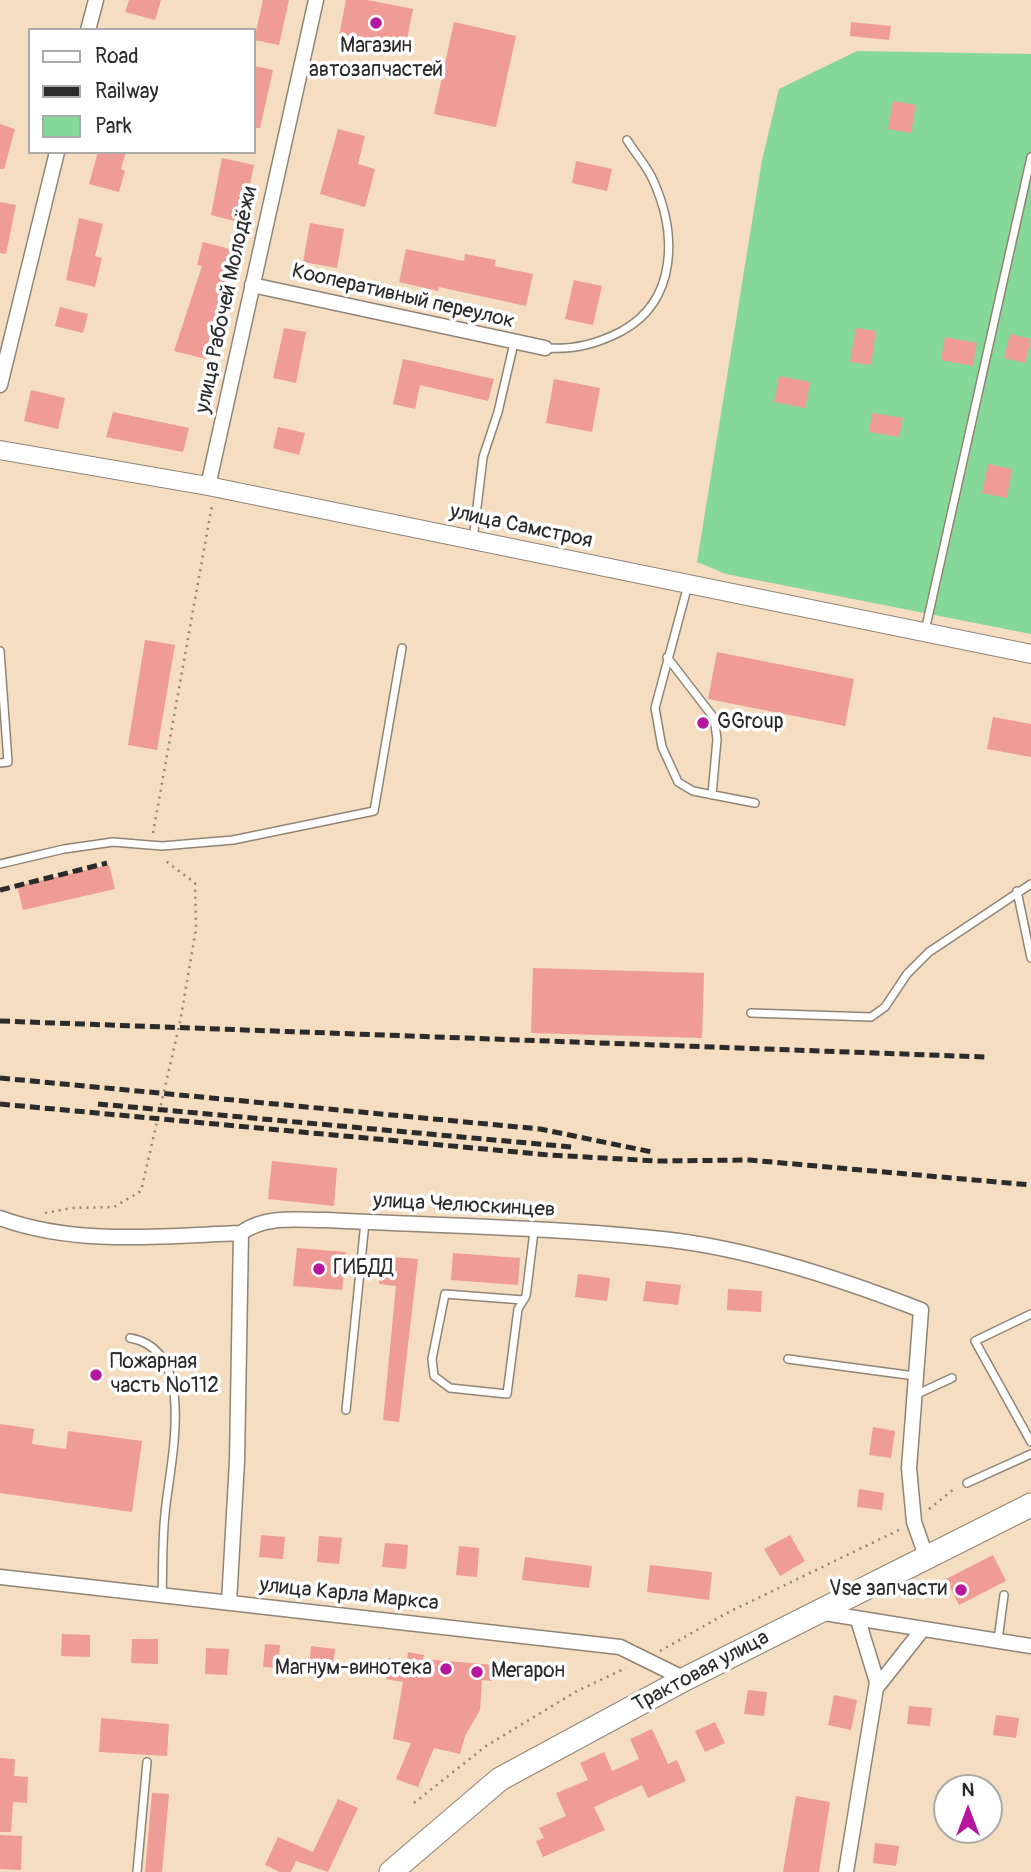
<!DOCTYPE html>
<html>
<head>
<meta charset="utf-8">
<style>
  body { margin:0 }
  #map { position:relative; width:1031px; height:1872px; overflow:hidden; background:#f4ddc1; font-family:Pangolin,sans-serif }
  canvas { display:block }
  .legend { position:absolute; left:28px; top:28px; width:228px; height:126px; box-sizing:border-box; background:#fff; border:2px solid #aaa; margin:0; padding:9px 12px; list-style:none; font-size:21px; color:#2b2b2b }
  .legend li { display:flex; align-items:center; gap:14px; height:35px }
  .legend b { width:35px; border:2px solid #aaa }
  .north { position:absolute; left:933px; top:1774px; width:70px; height:70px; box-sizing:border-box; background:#fff; border:2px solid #aaa; border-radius:50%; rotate:0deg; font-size:19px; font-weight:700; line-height:28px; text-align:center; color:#2b2b2b }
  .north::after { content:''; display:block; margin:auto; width:24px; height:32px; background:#b5179e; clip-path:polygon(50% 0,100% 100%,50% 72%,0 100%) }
</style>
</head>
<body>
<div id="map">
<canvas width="1031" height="1872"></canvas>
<ul class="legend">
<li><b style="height:9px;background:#fff"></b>Road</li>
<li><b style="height:9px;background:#2b2b2b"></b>Railway</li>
<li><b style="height:19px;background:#86d898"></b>Park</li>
</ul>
<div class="north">N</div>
</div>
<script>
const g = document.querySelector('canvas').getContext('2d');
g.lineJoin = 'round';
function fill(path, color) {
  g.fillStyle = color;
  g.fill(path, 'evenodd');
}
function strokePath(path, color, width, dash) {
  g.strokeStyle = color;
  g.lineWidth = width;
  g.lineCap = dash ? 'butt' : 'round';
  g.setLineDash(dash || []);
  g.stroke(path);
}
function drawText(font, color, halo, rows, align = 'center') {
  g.font = font + ' Pangolin,sans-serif';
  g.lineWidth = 7;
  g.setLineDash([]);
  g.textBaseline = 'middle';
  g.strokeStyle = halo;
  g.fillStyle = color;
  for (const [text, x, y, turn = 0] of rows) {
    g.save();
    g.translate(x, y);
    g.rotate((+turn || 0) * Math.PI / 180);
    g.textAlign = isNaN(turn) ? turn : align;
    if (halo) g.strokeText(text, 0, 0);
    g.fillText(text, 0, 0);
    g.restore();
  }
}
const green = new Path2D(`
  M 857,51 L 1031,54 L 1031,634 L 726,574 L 697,562 L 762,160 L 779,89 Z`);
const building = new Path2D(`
  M 129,0 L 161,0 L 155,20 L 125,12 Z
  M 263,0 L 289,0 L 279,45 L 254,40 Z
  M 346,0 L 367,0 L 413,9 L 405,49 L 339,36 Z
  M 454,22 L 516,36 L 496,127 L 434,114 Z
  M 851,22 L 891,26 L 889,40 L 850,36 Z
  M 254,66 L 273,70 L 260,128 L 254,128 Z
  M 893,101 L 916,105 L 911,133 L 888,129 Z
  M 0,124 L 15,129 L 4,169 L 0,169 Z
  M 338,129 L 365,136 L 358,164 L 375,169 L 365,207 L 320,194 Z
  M 98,152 L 126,152 L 121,169 L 125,171 L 119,192 L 89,184 Z
  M 222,158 L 254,165 L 242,223 L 211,215 Z
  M 576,161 L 612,169 L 607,191 L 572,183 Z
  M 0,202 L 16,205 L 6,254 L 0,253 Z
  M 79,218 L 103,224 L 95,256 L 102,258 L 95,287 L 66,280 Z
  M 310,223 L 344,229 L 337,268 L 303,262 Z
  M 203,242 L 234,250 L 206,359 L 174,351 L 202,266 L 197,265 Z
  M 406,249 L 464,261 L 465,254 L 496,260 L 494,266 L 533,274 L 526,306 L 439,287 L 438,291 L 399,282 Z
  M 574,280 L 602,286 L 593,325 L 565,319 Z
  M 60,307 L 88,314 L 83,333 L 55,326 Z
  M 284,328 L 306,332 L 296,383 L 273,378 Z
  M 856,328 L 876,331 L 871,365 L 850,362 Z
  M 1010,334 L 1031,339 L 1025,363 L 1004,358 Z
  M 945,337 L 977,343 L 973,366 L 941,360 Z
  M 403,359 L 494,379 L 488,401 L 420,385 L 415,409 L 393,404 Z
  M 779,376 L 810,382 L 805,408 L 774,402 Z
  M 554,379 L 600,388 L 592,432 L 546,423 Z
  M 31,390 L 65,398 L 58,429 L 24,421 Z
  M 113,412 L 189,428 L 183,452 L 106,437 Z
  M 872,413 L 903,418 L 899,437 L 869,432 Z
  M 278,427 L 305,433 L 299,455 L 273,448 Z
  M 988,464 L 1012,469 L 1007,498 L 982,493 Z
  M 145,640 L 175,645 L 157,750 L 128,745 Z
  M 717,652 L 854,679 L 845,726 L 708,699 Z
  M 993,717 L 1031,724 L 1031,757 L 987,749 Z
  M 109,865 L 115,889 L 23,910 L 17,886 Z
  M 533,968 L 704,973 L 702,1038 L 531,1033 Z
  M 272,1161 L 337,1168 L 334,1206 L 268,1199 Z
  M 297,1248 L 346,1252 L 342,1290 L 293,1286 Z
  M 453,1253 L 520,1258 L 518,1285 L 451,1280 Z
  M 381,1256 L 418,1259 L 399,1422 L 383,1420 L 396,1286 L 379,1284 Z
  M 578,1274 L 610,1278 L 607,1301 L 575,1297 Z
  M 646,1281 L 681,1285 L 678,1305 L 643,1301 Z
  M 728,1289 L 762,1291 L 761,1312 L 727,1310 Z
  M 0,1424 L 34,1429 L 32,1444 L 66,1449 L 68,1431 L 142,1441 L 132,1512 L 0,1493 Z
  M 873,1427 L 895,1431 L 891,1458 L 869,1455 Z
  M 859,1489 L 884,1493 L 882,1510 L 857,1507 Z
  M 261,1535 L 285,1537 L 283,1559 L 259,1557 Z
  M 790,1535 L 805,1561 L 780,1576 L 764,1549 Z
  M 319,1536 L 342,1538 L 339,1564 L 317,1562 Z
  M 385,1543 L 408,1545 L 406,1569 L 382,1567 Z
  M 459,1546 L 479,1548 L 477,1577 L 456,1575 Z
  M 993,1555 L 1006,1581 L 959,1605 L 946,1579 Z
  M 525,1557 L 592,1566 L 589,1588 L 522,1580 Z
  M 650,1565 L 712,1572 L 709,1600 L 647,1592 Z
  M 62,1634 L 90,1635 L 90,1657 L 61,1656 Z
  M 132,1639 L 158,1639 L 158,1664 L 131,1663 Z
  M 265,1644 L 280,1645 L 278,1668 L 263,1667 Z
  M 311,1646 L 335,1649 L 332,1672 L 309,1670 Z
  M 206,1648 L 229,1649 L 227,1675 L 205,1674 Z
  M 408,1652 L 424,1655 L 423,1659 L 494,1665 L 493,1681 L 482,1680 L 480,1710 L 465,1736 L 460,1754 L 434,1748 L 418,1787 L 396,1779 L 411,1743 L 393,1739 L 403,1682 L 386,1679 L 389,1658 L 407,1660 Z
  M 748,1690 L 767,1692 L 764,1716 L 744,1714 Z
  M 834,1695 L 857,1700 L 851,1730 L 828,1725 Z
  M 909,1706 L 932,1708 L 930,1726 L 907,1724 Z
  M 996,1715 L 1019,1718 L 1016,1738 L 993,1735 Z
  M 101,1718 L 169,1724 L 167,1756 L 99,1752 Z
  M 715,1722 L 725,1743 L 705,1752 L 695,1731 Z
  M 652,1729 L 668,1764 L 677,1760 L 686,1781 L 648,1798 L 642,1785 L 594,1807 L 605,1830 L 543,1857 L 536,1841 L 544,1838 L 539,1828 L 566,1816 L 556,1793 L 588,1780 L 580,1763 L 604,1752 L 612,1771 L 639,1759 L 630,1739 Z
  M 0,1758 L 15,1759 L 14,1776 L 28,1777 L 27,1803 L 13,1802 L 11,1832 L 0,1832 Z
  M 152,1793 L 169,1794 L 162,1872 L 145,1872 Z
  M 796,1796 L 830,1802 L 819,1872 L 783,1872 Z
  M 338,1799 L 358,1808 L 328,1872 L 296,1861 L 291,1872 L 280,1872 L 265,1865 L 278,1837 L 313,1852 Z
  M 0,1835 L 22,1836 L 21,1870 L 0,1869 Z
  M 875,1843 L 899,1846 L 896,1866 L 873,1863 Z`);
const path = new Path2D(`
  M 153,833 L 212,505
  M 45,1213 L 72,1208 L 114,1207 L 141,1191 L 180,1022 L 196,929 L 195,883 L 163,859
  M 929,1509 L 954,1489
  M 660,1651 L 725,1614 L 901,1529
  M 414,1803 L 486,1746 L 577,1691 L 626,1668`);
const service = new Path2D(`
  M 545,348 C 574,350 597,344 622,331 C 678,300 677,233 653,180 C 647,166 635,153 627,140
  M 473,540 L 483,457 L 498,412 L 514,343
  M 688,585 L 655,708 L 662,747 L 678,782 L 693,791 L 755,803
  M 925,631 L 1031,157
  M 0,651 L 8,762 L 0,763
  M 667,657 L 714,718 L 717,739 L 712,795
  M 0,864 L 64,849 L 113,842 L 162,846 L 233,840 L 374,811 L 402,648
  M 1017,891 L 1031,958
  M 751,1013 L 871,1017 L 885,1007 L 907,974 L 929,952 L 1031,884
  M 523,1300 L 445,1294 L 432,1359 L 434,1376 L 450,1388 L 507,1394 L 518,1309 L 526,1296 L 534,1231
  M 1031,1314 L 975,1341 L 1031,1442
  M 130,1338 C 200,1350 169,1466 165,1514 C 162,1541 163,1568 162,1595
  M 788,1359 L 915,1376
  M 915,1395 L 952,1378
  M 346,1410 L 365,1222
  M 967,1483 L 1031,1454
  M 998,1640 L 1004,1595
  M 137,1872 L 147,1762`);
const minor = new Path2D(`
  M 88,30 L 96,0
  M 252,285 L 545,348
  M 0,385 L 57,152
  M 208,486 L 316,0
  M 0,1218 C 76,1246 162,1236 241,1233 C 266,1215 297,1220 327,1220 C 441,1226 557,1227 671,1240 C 754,1250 844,1280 921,1310 L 909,1468 L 914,1522 L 926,1556
  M 0,1577 L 620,1647 L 685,1679
  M 229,1603 L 237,1461 L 241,1233
  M 818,1612 L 1031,1646
  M 877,1687 L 922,1630
  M 846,1872 L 877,1682 L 858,1620`);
const tertiary = new Path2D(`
  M 0,450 L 208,486 L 1031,654`);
const primary = new Path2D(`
  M 391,1872 L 500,1779 L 685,1679 L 1031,1505`);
const rail = new Path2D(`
  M 0,890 L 107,863
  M 0,1021 L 985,1057
  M 0,1078 L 540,1129 L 652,1152
  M 0,1104 L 549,1155 L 658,1161 L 749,1160 L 1031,1185
  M 98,1104 L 572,1147`);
const markers = [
  [376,23,7,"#b5179e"],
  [703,723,7,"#b5179e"],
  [319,1269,7,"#b5179e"],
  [96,1375,7,"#b5179e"],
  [961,1590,7,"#b5179e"],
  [446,1669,7,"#b5179e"],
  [477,1672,7,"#b5179e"]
];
const poiNames = [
  ["Магазин",376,47,"center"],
  ["автозапчастей",376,71,"center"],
  ["GGroup",717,723],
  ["ГИБДД",333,1269],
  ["Пожарная",110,1363],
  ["часть №112",110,1387],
  ["Vse запчасти",947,1590,"right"],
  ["Магнум-винотека",432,1669,"right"],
  ["Мегарон",491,1672]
];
const streetNames = [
  ["Кооперативный переулок",403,297,13],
  ["улица Рабочей Молодёжи",227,300,-78],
  ["улица Самстроя",521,527,12],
  ["улица Челюскинцев",464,1206,3],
  ["улица Карла Маркса",349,1595,6],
  ["Трактовая улица",701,1672,-28]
];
fill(green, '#86d898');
fill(building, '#ee9c95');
strokePath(service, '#908476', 10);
strokePath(minor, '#908476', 17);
strokePath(tertiary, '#908476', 20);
strokePath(primary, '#908476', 25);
strokePath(path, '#908476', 2.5, [2, 5]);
strokePath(service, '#fff', 7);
strokePath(minor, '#fff', 14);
strokePath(tertiary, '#fff', 18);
strokePath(primary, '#fff', 23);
strokePath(rail, '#2b2b2b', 5, [10, 5]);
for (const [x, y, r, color] of markers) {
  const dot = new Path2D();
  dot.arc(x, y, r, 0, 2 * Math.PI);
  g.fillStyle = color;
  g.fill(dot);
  strokePath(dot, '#fff', 2.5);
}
drawText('21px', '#2b2b2b', '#fff', poiNames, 'left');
drawText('21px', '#2b2b2b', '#fff', streetNames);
</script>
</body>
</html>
